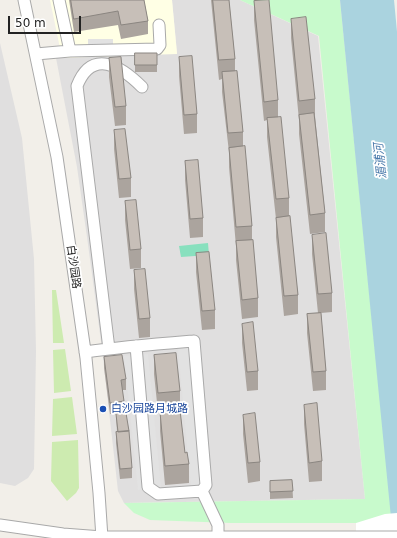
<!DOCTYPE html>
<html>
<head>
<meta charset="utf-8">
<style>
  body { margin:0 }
  #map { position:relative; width:397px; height:538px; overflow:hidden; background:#f2efe9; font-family:"DejaVu Sans",sans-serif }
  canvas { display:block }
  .scale { position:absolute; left:8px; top:16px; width:73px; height:18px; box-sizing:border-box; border:2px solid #222; border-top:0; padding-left:5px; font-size:12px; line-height:14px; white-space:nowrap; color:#222; -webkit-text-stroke:3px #fff; paint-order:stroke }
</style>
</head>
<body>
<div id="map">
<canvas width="397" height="538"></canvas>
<div class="scale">50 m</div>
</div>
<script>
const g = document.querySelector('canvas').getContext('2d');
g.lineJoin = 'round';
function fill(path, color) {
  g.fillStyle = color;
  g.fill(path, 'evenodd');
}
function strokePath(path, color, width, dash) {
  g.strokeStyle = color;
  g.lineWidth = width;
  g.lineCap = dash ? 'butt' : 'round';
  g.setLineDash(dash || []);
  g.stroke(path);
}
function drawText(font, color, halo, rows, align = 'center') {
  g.font = font + ' "DejaVu Sans","Noto Sans SC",sans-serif';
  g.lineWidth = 3.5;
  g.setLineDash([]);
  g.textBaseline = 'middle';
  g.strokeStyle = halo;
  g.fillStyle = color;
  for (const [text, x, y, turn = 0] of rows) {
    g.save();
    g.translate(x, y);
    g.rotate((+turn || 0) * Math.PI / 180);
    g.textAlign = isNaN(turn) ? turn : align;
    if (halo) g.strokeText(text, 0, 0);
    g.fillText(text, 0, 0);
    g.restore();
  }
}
const residential = new Path2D(`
  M 172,0 L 240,0 L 318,36 L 365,499 L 124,503 L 118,491 L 102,349 L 87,237 L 77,167 L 56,58 L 177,53 Z
  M 0,43 L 22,138 L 34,259 L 36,351 L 34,469 L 28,478 L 15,486 L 0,483 Z`);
const education = new Path2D(`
  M 50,0 L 172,0 L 177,54 L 62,58 Z`);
const grass = new Path2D(`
  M 52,290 L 56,290 L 64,343 L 53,343 Z
  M 65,349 L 71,391 L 54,393 L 53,350 Z
  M 72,397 L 77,434 L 52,436 L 53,399 Z
  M 78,440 L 79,488 L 76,493 L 67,501 L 51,481 L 52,442 Z`);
const park = new Path2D(`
  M 240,0 L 340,0 L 394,538 L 370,523 L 231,523 L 150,520 L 134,513 L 124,503 L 365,499 L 319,36 Z`);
const pitch = new Path2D(`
  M 208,243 L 209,255 L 181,257 L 179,246 Z`);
const parking = new Path2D(`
  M 88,39 L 113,39 L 113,48 L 88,48 Z
  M 189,347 L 201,487 L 191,488 L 178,348 Z
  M 148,354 L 161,488 L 138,490 L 124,356 Z`);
const water = new Path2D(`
  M 340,0 L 394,0 L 397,32 L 397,538 L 393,538 Z`);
const pier = new Path2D(`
  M 397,513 L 397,538 L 356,538 L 356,523 L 385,514 Z`);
const minor = new Path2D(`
  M 24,0 L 57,157 L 86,358 L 99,493 L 102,538
  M 59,0 L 70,51 L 157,49 L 160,45 L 159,25
  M 36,54 L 70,51
  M 109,349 L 77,86 C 92,48 121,66 142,87
  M 85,352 C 121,347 158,344 194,341 L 206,485 L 202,491 L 158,494 L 148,487 L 136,346
  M 202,491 L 218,525 L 218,537
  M 0,525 L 63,534 L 102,537 L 397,537`);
const wall = new Path2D(`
  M 69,0 L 144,0 L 148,21 L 148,34 L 121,39 L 118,25 L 74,32 Z
  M 211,0 L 229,0 L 235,59 L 235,71 L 243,132 L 243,146 L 252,226 L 252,240 L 258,298 L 258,317 L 242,319 L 236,260 L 236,246 L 229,167 L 229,152 L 222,92 L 222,79 L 219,80 Z
  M 254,1 L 278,100 L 278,117 L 289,198 L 289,217 L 298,295 L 298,314 L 284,316 L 276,237 L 276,218 L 276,219 L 267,137 L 267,120 L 264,121 L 254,20 Z
  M 291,19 L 315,99 L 315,116 L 325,213 L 325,232 L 310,234 L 299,134 L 299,120 L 291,38 Z
  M 135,53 L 157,53 L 157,72 L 135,72 Z
  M 179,57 L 197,114 L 197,133 L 184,134 L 179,76 Z
  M 109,58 L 126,106 L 126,125 L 115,126 L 109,77 Z
  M 114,130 L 131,178 L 131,197 L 119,198 L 114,149 Z
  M 185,161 L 203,218 L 203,237 L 190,238 L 185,180 Z
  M 125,201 L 141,249 L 141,268 L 130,269 L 125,220 Z
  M 312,235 L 332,293 L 332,312 L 321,313 L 326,371 L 326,390 L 313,391 L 307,333 L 307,314 L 318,313 L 312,254 Z
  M 196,253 L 215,310 L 215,329 L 202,330 L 196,272 Z
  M 134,270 L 150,318 L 150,337 L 139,338 L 134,289 Z
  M 242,324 L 258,371 L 258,390 L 247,391 L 242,343 Z
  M 154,355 L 180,391 L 180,410 L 185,453 L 189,464 L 189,483 L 165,485 L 160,431 L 160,412 L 158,412 L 154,374 Z
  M 104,357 L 126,379 L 126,390 L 122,390 L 124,401 L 124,412 L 110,414 L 104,368 Z
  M 304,405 L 322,461 L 322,481 L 309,482 L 304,424 Z
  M 116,414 L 132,468 L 132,478 L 120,479 L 116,443 L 116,432 L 117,432 Z
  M 243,415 L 260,462 L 260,481 L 248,483 L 243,434 Z
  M 292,480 L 293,498 L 270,499 L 270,481 Z`);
const building = new Path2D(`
  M 71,0 L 144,0 L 148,21 L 121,25 L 118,11 L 74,19 Z
  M 213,0 L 229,0 L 235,59 L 219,60 Z
  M 269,0 L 278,100 L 264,102 L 254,1 Z
  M 306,17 L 315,99 L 299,101 L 291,19 Z
  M 135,53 L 157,53 L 157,65 L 135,65 Z
  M 192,56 L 197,114 L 184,115 L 179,57 Z
  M 121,57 L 126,106 L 115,107 L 109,58 Z
  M 237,71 L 243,132 L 228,133 L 222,72 Z
  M 314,113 L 325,213 L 310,215 L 299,115 Z
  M 281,117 L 289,198 L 276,199 L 267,118 Z
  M 125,129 L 131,178 L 119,179 L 114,130 Z
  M 245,146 L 252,226 L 236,227 L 229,148 Z
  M 198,160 L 203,218 L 190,219 L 185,161 Z
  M 136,200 L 141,249 L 130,250 L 125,201 Z
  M 290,216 L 298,295 L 284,296 L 276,218 Z
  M 326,233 L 332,293 L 318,294 L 312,235 Z
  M 253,240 L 258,298 L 242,300 L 236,241 Z
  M 209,252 L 215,310 L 202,311 L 196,253 Z
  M 145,269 L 150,318 L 139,319 L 134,270 Z
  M 321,313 L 326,371 L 313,372 L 307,314 Z
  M 253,322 L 258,371 L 247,372 L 242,324 Z
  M 176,353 L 180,391 L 158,393 L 154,355 Z
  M 122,355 L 126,379 L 121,380 L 124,401 L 110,403 L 104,357 Z
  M 317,403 L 322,461 L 309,463 L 304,405 Z
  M 180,410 L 185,453 L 187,452 L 189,464 L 165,466 L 160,412 Z
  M 126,413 L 129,431 L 118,432 L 116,414 Z
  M 255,413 L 260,462 L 248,463 L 243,415 Z
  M 129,431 L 132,468 L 120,469 L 116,432 Z
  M 292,480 L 293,491 L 270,492 L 270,481 Z`);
const markers = [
  [103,409,4,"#1a4fb4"]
];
const streetNames = [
  ["白沙园路",73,267,82]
];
const transitNames = [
  ["白沙园路月城路",111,409]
];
const waterNames = [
  ["湄浦河",381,161,-96]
];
fill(residential, '#e0dfdf');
fill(education, '#ffffe5');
fill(grass, '#cdebb0');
fill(park, '#c8facc');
fill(pitch, '#88e0be');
fill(parking, '#e2e2e2');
fill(water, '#aad3df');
fill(pier, '#fff');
strokePath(minor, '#a9a9a9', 13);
strokePath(minor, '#fff', 11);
fill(wall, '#aba49e');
fill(building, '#c7bfb8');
strokePath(building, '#8b8681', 1);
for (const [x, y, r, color] of markers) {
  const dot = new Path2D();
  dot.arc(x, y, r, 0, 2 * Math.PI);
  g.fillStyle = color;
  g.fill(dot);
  strokePath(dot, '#fff', 1.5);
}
drawText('11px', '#222', '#fff', streetNames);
drawText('11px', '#164399', '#fff', transitNames, 'left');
drawText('italic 12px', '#4a7aab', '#fff', waterNames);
</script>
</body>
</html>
